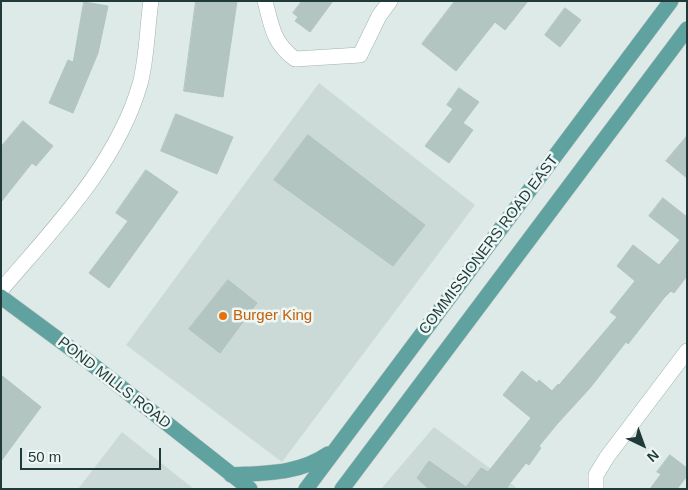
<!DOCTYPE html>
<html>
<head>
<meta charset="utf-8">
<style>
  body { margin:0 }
  #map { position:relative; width:688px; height:490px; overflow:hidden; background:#deeae7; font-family:Arial,sans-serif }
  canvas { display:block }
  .frame { position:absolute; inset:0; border:2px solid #1f3a39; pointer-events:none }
  .north { position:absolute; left:618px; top:420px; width:50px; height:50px; -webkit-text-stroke:4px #eef7f4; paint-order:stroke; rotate:138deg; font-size:14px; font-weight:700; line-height:20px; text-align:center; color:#1f3a39 }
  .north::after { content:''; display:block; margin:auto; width:18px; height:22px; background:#1f3a39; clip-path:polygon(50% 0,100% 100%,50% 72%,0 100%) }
  .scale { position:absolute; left:20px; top:448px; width:141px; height:22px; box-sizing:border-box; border:2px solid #1f3a39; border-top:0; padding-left:6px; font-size:15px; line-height:18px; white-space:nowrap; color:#1f3a39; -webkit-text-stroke:4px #eef7f4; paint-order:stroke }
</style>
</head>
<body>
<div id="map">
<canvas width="688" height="490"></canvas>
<div class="frame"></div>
<div class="north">N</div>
<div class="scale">50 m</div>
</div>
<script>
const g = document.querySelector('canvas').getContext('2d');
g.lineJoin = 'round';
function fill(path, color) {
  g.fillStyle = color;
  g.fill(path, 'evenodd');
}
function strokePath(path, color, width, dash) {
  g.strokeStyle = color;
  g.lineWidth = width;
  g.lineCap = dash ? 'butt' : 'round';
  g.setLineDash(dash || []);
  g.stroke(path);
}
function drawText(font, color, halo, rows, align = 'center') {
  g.font = font + ' Arial,sans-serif';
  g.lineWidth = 5;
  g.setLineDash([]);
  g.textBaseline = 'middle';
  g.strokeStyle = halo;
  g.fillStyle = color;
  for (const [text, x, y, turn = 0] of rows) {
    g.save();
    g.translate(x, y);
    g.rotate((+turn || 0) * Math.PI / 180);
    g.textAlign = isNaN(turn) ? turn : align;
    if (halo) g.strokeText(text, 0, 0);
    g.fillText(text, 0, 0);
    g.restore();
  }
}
const built = new Path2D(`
  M 319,83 L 475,205 L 282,462 L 126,345 Z
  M 434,427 L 518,489 L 381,489 Z
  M 122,432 L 194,489 L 78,489 Z`);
const building = new Path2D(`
  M 196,1 L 237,1 L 223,97 L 184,91 Z
  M 302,1 L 333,1 L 310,32 L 295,21 L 298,17 L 293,13 Z
  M 455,1 L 528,1 L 505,30 L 495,22 L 456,71 L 422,44 Z
  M 84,2 L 108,6 L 98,53 L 73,113 L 49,103 L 68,60 L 73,62 Z
  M 565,8 L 581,20 L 560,47 L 545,35 Z
  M 459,88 L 479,102 L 463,123 L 473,130 L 449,163 L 425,146 L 453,109 L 447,105 Z
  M 176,114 L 233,137 L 217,174 L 161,151 Z
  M 23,121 L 53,146 L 36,166 L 32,163 L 1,202 L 1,147 Z
  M 308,135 L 425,225 L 393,266 L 274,180 Z
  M 687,136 L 687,178 L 666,161 Z
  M 146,170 L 178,192 L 109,288 L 89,273 L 128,221 L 116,213 Z
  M 663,198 L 687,217 L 687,276 L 674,293 L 671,291 L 664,298 L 628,344 L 626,342 L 590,388 L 558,423 L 539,446 L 541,448 L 529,465 L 526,463 L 507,487 L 510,489 L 429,489 L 417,478 L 429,461 L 466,487 L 481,468 L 488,472 L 531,418 L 503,395 L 522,371 L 537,383 L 539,380 L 552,391 L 558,384 L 559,385 L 617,317 L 610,312 L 635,281 L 617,266 L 633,245 L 659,265 L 680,240 L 649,216 Z
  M 228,280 L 257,303 L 220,353 L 189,329 Z
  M 1,375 L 41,407 L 1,461 Z
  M 670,455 L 687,468 L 687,476 L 677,489 L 650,489 L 661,474 L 657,472 Z`);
const minor = new Path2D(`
  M 265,1 C 272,27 273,43 295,59 L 360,55 L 379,16 L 390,1
  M 1,290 C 54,228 117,164 140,84 C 147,58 147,28 151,1
  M 596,489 L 596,475 L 607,457 L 687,351`);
const major = new Path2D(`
  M 1,297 L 89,362 L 250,489
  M 231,475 C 266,473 299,474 328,454
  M 306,489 L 671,1
  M 342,489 L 687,29`);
const markers = [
  [223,316,5,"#e8710a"]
];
const streetNames = [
  ["COMMISSIONERS ROAD EAST",489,245,-53],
  ["POND MILLS ROAD",114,383,38]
];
const foodNames = [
  ["Burger King",233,316]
];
fill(built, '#ccdad7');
fill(building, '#b3c5c1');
strokePath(building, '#b0c4c0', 1);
strokePath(minor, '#a1b2af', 16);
strokePath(major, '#bcc4c4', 16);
strokePath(minor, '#fff', 15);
strokePath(major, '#60a29f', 15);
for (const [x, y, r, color] of markers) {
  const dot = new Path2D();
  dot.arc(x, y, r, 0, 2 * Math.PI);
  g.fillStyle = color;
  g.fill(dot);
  strokePath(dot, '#eef7f4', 2);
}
drawText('15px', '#1f3a39', '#eef7f4', streetNames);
drawText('15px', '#c56008', '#eef7f4', foodNames, 'left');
</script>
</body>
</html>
